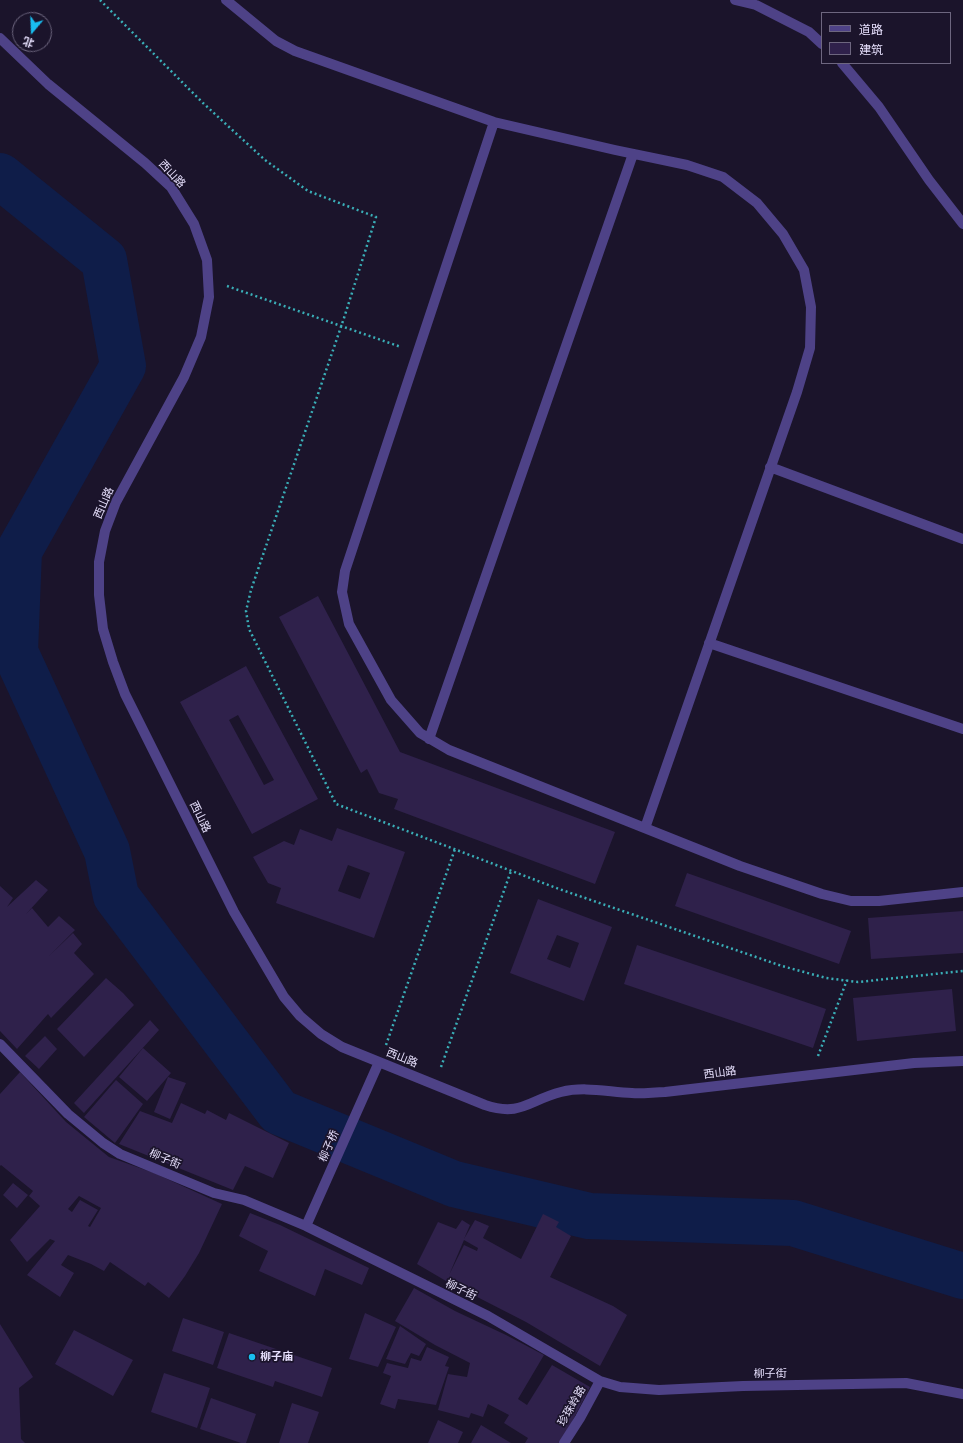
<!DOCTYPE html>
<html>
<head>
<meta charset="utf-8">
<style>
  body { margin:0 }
  #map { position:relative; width:963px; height:1443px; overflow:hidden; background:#1b142b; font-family:Quicksand,"Noto Sans SC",sans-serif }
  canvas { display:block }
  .legend { position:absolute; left:821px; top:12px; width:130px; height:52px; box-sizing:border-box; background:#1b142b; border:1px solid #6d667f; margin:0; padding:5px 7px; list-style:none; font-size:12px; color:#e7e0fd }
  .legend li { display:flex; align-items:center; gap:8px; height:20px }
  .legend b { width:20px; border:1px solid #6d667f }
  .north { position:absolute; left:12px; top:12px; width:40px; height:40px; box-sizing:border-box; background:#1b142b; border:1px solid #6d667f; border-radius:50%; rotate:199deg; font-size:11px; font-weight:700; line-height:16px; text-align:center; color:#e7e0fd }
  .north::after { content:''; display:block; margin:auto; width:14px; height:18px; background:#19bef0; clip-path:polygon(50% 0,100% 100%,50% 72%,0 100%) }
</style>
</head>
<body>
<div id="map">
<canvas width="963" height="1443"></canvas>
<ul class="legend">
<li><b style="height:5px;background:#4e4287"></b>道路</li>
<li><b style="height:11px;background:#2f214b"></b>建筑</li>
</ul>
<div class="north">北</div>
</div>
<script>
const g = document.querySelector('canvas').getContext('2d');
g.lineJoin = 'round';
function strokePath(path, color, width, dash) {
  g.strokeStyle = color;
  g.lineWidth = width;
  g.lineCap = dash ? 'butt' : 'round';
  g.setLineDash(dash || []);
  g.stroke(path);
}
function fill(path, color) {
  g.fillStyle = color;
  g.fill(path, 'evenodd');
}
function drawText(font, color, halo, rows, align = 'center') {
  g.font = font + ' Quicksand,"Noto Sans SC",sans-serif';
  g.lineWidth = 3.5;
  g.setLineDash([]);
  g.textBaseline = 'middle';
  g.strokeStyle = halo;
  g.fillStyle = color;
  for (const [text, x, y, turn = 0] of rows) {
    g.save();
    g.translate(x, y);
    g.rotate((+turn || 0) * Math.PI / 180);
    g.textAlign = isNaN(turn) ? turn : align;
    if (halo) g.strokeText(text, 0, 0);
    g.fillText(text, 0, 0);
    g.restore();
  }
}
const river = new Path2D(`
  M 0,176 L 104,260 L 123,366 L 19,551 L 15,652 L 107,851 L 116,896 L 279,1112 L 454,1184 L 589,1216 L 793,1223 L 963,1276`);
const building = new Path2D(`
  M 318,596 L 400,752 L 615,832 L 595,884 L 394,809 L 398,799 L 379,793 L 367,769 L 361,773 L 279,617 Z
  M 246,666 L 318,799 L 252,834 L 180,702 ZM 238,715 L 274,780 L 264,785 L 229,720 Z
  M 337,828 L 405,852 L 374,938 L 276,903 L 281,888 L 268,883 L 253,857 L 284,841 L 294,845 L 300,829 L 332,841 ZM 348,865 L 370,873 L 360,899 L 338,891 Z
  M 687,873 L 851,931 L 839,964 L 675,906 Z
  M 36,880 L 48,890 L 26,914 L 32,908 L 48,927 L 59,916 L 75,930 L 49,956 L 73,933 L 82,944 L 74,953 L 94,974 L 51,1018 L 48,1014 L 17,1049 L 0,1031 L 0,886 L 13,898 L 7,907 Z
  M 538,899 L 612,927 L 584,1001 L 510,973 ZM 557,935 L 579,943 L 570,968 L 547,959 Z
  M 963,911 L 963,953 L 871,959 L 868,918 Z
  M 637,945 L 826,1009 L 813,1048 L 624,984 Z
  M 106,978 L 123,993 L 134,1005 L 84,1057 L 57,1029 Z
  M 952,989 L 956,1031 L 857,1041 L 853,998 Z
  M 150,1020 L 159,1030 L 84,1113 L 74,1103 Z
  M 45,1036 L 57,1049 L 39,1069 L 25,1056 Z
  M 143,1048 L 171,1073 L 147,1101 L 119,1077 Z
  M 20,1072 L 66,1122 L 109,1157 L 154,1173 L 222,1204 L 199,1253 L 185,1276 L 169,1298 L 148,1282 L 145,1286 L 110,1262 L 104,1271 L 91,1264 L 68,1255 L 61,1265 L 74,1273 L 60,1297 L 27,1275 L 55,1241 L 50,1239 L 27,1262 L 10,1240 L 40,1206 L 29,1196 L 33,1191 L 1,1165 L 0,1166 L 0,1094 ZM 79,1196 L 101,1208 L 90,1227 L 88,1226 L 98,1210 L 80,1200 L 72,1212 L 68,1209 Z
  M 168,1077 L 186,1083 L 170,1119 L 154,1112 Z
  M 116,1080 L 143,1104 L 115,1143 L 84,1117 Z
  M 181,1103 L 205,1114 L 207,1110 L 226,1120 L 229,1113 L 289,1143 L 273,1178 L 245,1166 L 233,1190 L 119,1144 L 140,1111 L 172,1123 Z
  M 13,1183 L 28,1195 L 17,1208 L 3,1195 Z
  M 250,1213 L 280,1225 L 369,1268 L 362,1285 L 325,1269 L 315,1296 L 259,1271 L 268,1251 L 239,1236 Z
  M 543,1214 L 559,1222 L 556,1227 L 571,1236 L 550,1277 L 613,1306 L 627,1315 L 600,1366 L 526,1322 L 446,1281 L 417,1264 L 438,1222 L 456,1229 L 462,1220 L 470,1225 L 464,1239 L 475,1220 L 489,1226 L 483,1238 L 521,1259 ZM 464,1240 L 478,1248 L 477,1251 L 464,1245 L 449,1275 Z
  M 414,1288 L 455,1311 L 506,1335 L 544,1355 L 518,1399 L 527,1405 L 552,1365 L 590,1387 L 561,1443 L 525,1443 L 528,1438 L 504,1423 L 509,1415 L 488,1404 L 483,1417 L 471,1413 L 469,1418 L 438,1410 L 448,1374 L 467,1377 L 470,1363 L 435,1345 L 395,1321 Z
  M 365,1313 L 396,1327 L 378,1367 L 349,1359 Z
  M 183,1318 L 224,1332 L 213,1365 L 172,1351 Z
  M 0,1324 L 33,1377 L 19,1388 L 21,1439 L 25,1443 L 0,1443 Z
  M 400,1326 L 426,1344 L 419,1356 L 411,1353 L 405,1364 L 386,1359 Z
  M 74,1330 L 133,1360 L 113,1396 L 55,1364 Z
  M 229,1333 L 332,1368 L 322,1397 L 275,1381 L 273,1387 L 217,1368 Z
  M 427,1347 L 449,1357 L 445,1366 L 449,1367 L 436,1405 L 398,1399 L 395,1409 L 380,1404 L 391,1376 L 383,1373 L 387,1363 L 408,1368 L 411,1358 L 421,1361 Z
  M 164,1373 L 210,1388 L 197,1428 L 151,1412 Z
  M 211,1398 L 256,1414 L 246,1443 L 241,1443 L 200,1429 Z
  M 292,1403 L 319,1412 L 308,1443 L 279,1443 Z
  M 438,1420 L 463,1432 L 458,1443 L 428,1443 Z
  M 481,1425 L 511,1443 L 471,1443 Z`);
const path = new Path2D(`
  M 100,0 L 203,103 L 265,160 L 308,191 L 376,217 L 344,318 L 251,590 L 246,611 L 249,629 L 336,804 L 559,889 L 782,966 L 826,978 L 858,982 L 963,971
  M 227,286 L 401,347
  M 386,1045 L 455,849
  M 818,1056 L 847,980
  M 441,1067 L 511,871`);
const lane = new Path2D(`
  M 226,0 L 276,41 L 295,51 L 494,122 L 615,150 L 687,165 L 723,177 L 757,203 L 783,234 L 804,270 L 811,307 L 810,348 L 797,392 L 645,828
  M 735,0 L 756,5 L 809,32 L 822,44
  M 842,63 L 879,107 L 929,180 L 963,224
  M 494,122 L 345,571 L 342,592 L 349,624 L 391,700 L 420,733 L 449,750 L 740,866 L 822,894 L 851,901 L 879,901 L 963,892
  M 770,467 L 963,539
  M 709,643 L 963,729
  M 429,739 L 633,154`);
const street = new Path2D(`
  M 0,38 L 48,84 L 145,163 L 171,187 L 194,224 L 207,260 L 209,297 L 201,337 L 184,377 L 116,502 L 105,531 L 99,562 L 99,595 L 103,629 L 113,662 L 125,694 L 234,912 L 284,997 L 300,1016 L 321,1034 L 342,1047 L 485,1105 C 521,1117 529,1100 561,1092 C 585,1086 608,1092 632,1093 C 643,1094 654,1092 665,1092 L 914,1063 L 963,1061
  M 0,1044 L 68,1114 L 103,1143 L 120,1154 L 214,1193 L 244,1200 L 306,1226 L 488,1316 L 600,1381 L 620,1387 L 659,1390 L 743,1386 L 906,1383 L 963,1394
  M 306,1226 L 379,1062
  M 564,1443 L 580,1418 L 600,1381`);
const markers = [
  [252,1357,4,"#19bef0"]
];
const streetNames = [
  ["西山路",172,174,47],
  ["西山路",104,503,-67],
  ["西山路",200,817,64],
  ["西山路",402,1058,22],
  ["西山路",720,1073,-7],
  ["柳子桥",329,1146,-66],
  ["柳子街",165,1159,23],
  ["柳子街",461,1290,26],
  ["柳子街",770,1374],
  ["珍珠岭路",572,1406,-60]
];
const poiNames = [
  ["柳子庙",260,1357]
];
strokePath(river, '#0f1d49', 46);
fill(building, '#2f214b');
strokePath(path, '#3aaeb7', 2.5, [2, 3]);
strokePath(lane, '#4e4287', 10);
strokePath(street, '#4e4287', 10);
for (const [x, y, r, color] of markers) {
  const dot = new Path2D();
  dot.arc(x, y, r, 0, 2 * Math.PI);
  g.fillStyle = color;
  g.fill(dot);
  strokePath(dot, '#1b142b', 1.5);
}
drawText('11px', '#e7e0fd', '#1b142b', streetNames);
drawText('bold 11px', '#e7e0fd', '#1b142b', poiNames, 'left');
</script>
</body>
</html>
